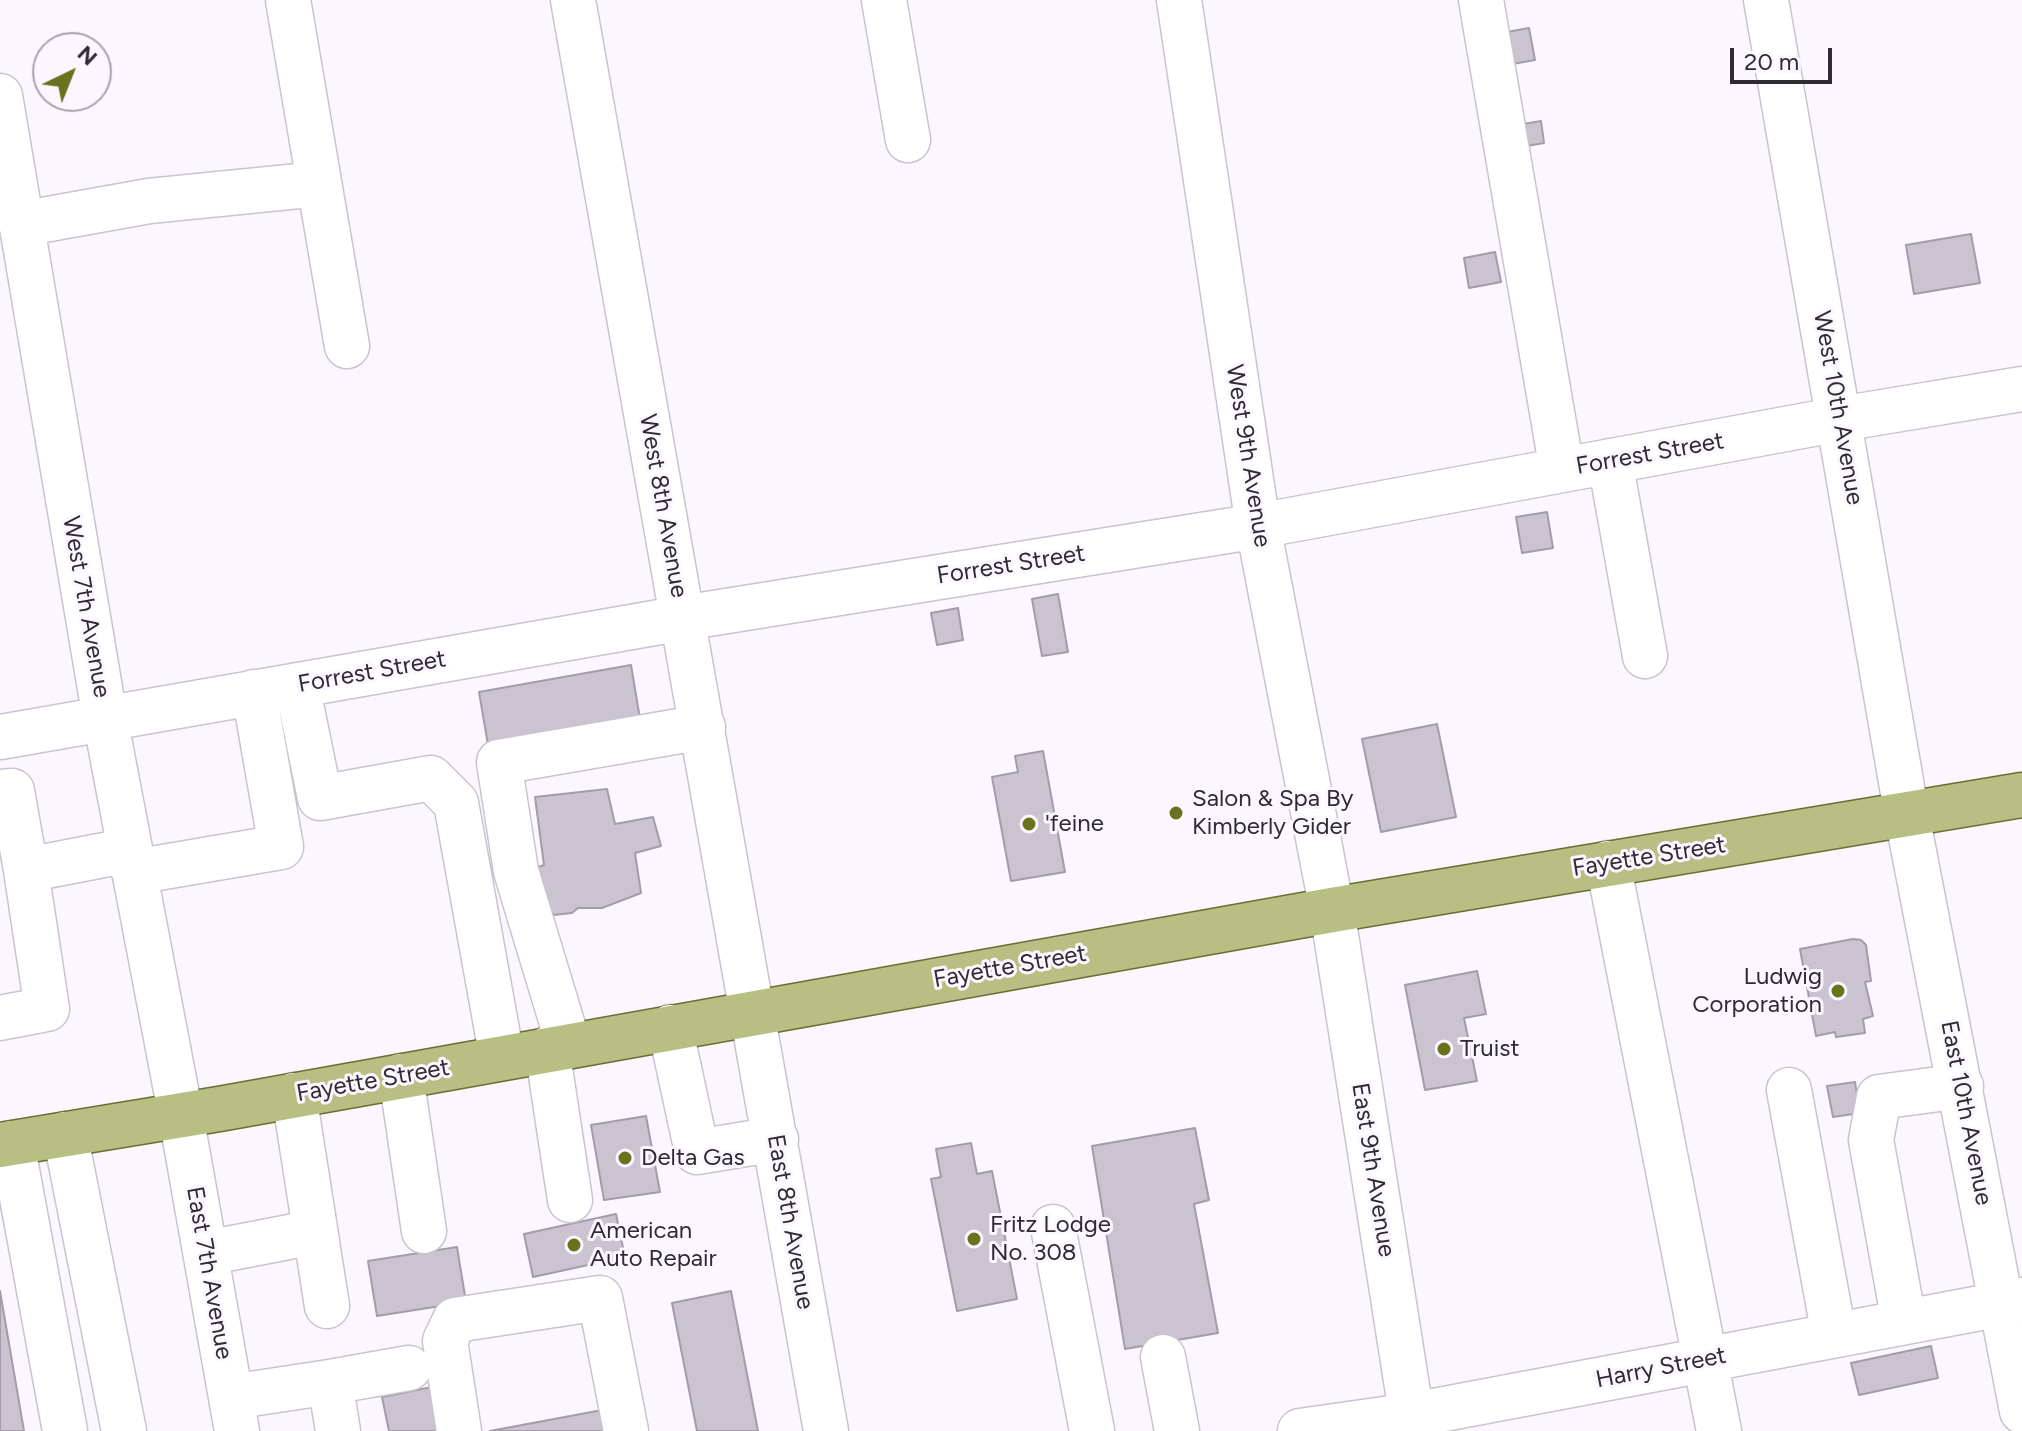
<!DOCTYPE html>
<html>
<head>
<meta charset="utf-8">
<style>
  body { margin:0 }
  #map { position:relative; width:2022px; height:1431px; overflow:hidden; background:#fbf6ff; font-family:Figtree,sans-serif }
  canvas { display:block }
  .north { position:absolute; left:32px; top:32px; width:80px; height:80px; box-sizing:border-box; background:#fbf6ff; border:2px solid #a9a5ad; border-radius:50%; rotate:43deg; font-size:22px; font-weight:700; line-height:32px; text-align:center; color:#2f2c31 }
  .north::after { content:''; display:block; margin:auto; width:28px; height:36px; background:#68731e; clip-path:polygon(50% 0,100% 100%,50% 72%,0 100%) }
  .scale { position:absolute; left:1730px; top:48px; width:102px; height:36px; box-sizing:border-box; border:4px solid #2f2c31; border-top:0; padding-left:10px; font-size:24px; line-height:28px; white-space:nowrap; color:#2f2c31; -webkit-text-stroke:6px #fbf6ff; paint-order:stroke }
</style>
</head>
<body>
<div id="map">
<canvas width="2022" height="1431"></canvas>
<div class="north">N</div>
<div class="scale">20 m</div>
</div>
<script>
const g = document.querySelector('canvas').getContext('2d');
g.lineJoin = 'round';
function fill(path, color) {
  g.fillStyle = color;
  g.fill(path, 'evenodd');
}
function strokePath(path, color, width, dash) {
  g.strokeStyle = color;
  g.lineWidth = width;
  g.lineCap = dash ? 'butt' : 'round';
  g.setLineDash(dash || []);
  g.stroke(path);
}
function drawText(font, color, halo, rows, align = 'center') {
  g.font = font + ' Figtree,sans-serif';
  g.lineWidth = 6;
  g.setLineDash([]);
  g.textBaseline = 'middle';
  g.strokeStyle = halo;
  g.fillStyle = color;
  for (const [text, x, y, turn = 0] of rows) {
    g.save();
    g.translate(x, y);
    g.rotate((+turn || 0) * Math.PI / 180);
    g.textAlign = isNaN(turn) ? turn : align;
    if (halo) g.strokeText(text, 0, 0);
    g.fillText(text, 0, 0);
    g.restore();
  }
}
const building = new Path2D(`
  M 1529,28 L 1535,60 L 1501,66 L 1496,34 Z
  M 1541,121 L 1544,143 L 1515,148 L 1511,126 Z
  M 1971,234 L 1980,283 L 1914,294 L 1906,245 Z
  M 1495,252 L 1501,282 L 1469,288 L 1464,258 Z
  M 1547,512 L 1553,548 L 1522,553 L 1516,517 Z
  M 1058,594 L 1068,652 L 1042,656 L 1032,599 Z
  M 958,608 L 963,640 L 937,645 L 931,613 Z
  M 631,665 L 640,719 L 488,745 L 479,692 Z
  M 1437,724 L 1456,817 L 1381,832 L 1362,739 Z
  M 1043,751 L 1065,872 L 1011,881 L 992,777 L 1018,772 L 1015,756 Z
  M 607,789 L 615,824 L 653,817 L 661,846 L 635,853 L 641,893 L 602,908 L 578,908 L 572,913 L 554,915 L 543,906 L 535,868 L 544,865 L 535,797 Z
  M 1853,939 L 1861,940 L 1866,945 L 1871,981 L 1865,982 L 1873,1016 L 1863,1019 L 1865,1033 L 1836,1037 L 1835,1032 L 1816,1036 L 1800,949 Z
  M 1477,971 L 1486,1014 L 1464,1018 L 1477,1081 L 1425,1090 L 1405,985 Z
  M 1855,1082 L 1860,1113 L 1833,1117 L 1827,1086 Z
  M 646,1116 L 660,1192 L 604,1200 L 591,1125 Z
  M 1195,1128 L 1209,1200 L 1194,1204 L 1218,1333 L 1125,1349 L 1092,1146 Z
  M 971,1143 L 977,1174 L 992,1171 L 1017,1299 L 957,1311 L 931,1179 L 941,1177 L 936,1149 Z
  M 616,1214 L 625,1257 L 533,1277 L 524,1234 Z
  M 457,1247 L 466,1302 L 377,1316 L 368,1261 Z
  M 0,1291 L 24,1431 L 0,1431 Z
  M 731,1291 L 758,1431 L 697,1431 L 672,1303 Z
  M 1931,1346 L 1938,1378 L 1859,1395 L 1851,1363 Z
  M 437,1386 L 446,1431 L 389,1431 L 382,1397 Z
  M 613,1408 L 618,1431 L 490,1431 Z`);
const minor = new Path2D(`
  M 288,0 L 347,346
  M 573,0 L 826,1431
  M 884,0 L 908,140
  M 1179,0 L 1258,526 L 1332,910 L 1414,1431
  M 1481,0 L 1562,470
  M 1766,0 L 1907,816 L 2022,1411
  M 0,96 L 105,718 L 181,1116 L 237,1431
  M 21,224 L 149,201 L 319,184
  M 1610,461 L 1645,656
  M 297,685 L 320,798 L 431,778 L 456,803 L 502,1058
  M 0,737 L 683,618 L 1258,526 L 1840,419 L 2022,389
  M 0,792 L 12,791 L 26,870 L 130,850
  M 1608,863 L 1719,1431
  M 134,872 L 281,847 L 254,692
  M 0,1018 L 47,1009 L 26,870
  M 670,1027 L 697,1152 L 776,1139
  M 569,1046 L 516,871 L 499,762 L 703,727
  M 547,1049 L 570,1200
  M 401,1076 L 424,1231
  M 1789,1090 L 1834,1335
  M 294,1095 L 327,1306
  M 65,1134 L 124,1431
  M 12,1143 L 65,1431
  M 1053,1227 L 1092,1431
  M 206,1253 L 315,1232
  M 1904,1322 L 1871,1140 L 1879,1097 L 1961,1086
  M 1163,1357 L 1177,1431
  M 231,1397 L 330,1382
  M 338,1431 L 330,1382 L 409,1368
  M 459,1431 L 445,1341 L 455,1320 L 600,1298 L 626,1431
  M 1300,1431 L 1412,1415 L 2022,1300`);
const major = new Path2D(`
  M 0,1145 L 219,1109 L 1332,910 L 2022,795`);
const markers = [
  [1176,813,8,"#68731e"],
  [1029,824,8,"#68731e"],
  [1838,991,8,"#68731e"],
  [1444,1049,8,"#68731e"],
  [625,1158,8,"#68731e"],
  [974,1239,8,"#68731e"],
  [574,1245,8,"#68731e"]
];
const streetNames = [
  ["West 10th Avenue",1838,408,80],
  ["Forrest Street",1650,454,-10],
  ["West 9th Avenue",1248,456,81],
  ["West 8th Avenue",663,506,80],
  ["Forrest Street",1011,565,-9],
  ["West 7th Avenue",86,607,80],
  ["Forrest Street",372,672,-10],
  ["Fayette Street",1649,857,-9],
  ["Fayette Street",1010,967,-10],
  ["Fayette Street",373,1081,-10],
  ["East 10th Avenue",1966,1113,79],
  ["East 9th Avenue",1373,1170,81],
  ["East 8th Avenue",790,1222,80],
  ["East 7th Avenue",209,1273,80],
  ["Harry Street",1661,1368,-11]
];
const poiNames = [
  ["Salon & Spa By",1192,799],
  ["Kimberly Gider",1192,827],
  ["'feine",1045,824],
  ["Ludwig",1822,977,"right"],
  ["Corporation",1822,1005,"right"],
  ["Truist",1460,1049],
  ["Delta Gas",641,1158],
  ["Fritz Lodge",990,1225],
  ["No. 308",990,1253],
  ["American",590,1231],
  ["Auto Repair",590,1259]
];
fill(building, '#ccc3d1');
strokePath(building, '#a49da9', 2);
strokePath(minor, '#cbc3d0', 47);
strokePath(major, '#687030', 47);
strokePath(minor, '#fff', 44);
strokePath(major, '#b7bf83', 44);
for (const [x, y, r, color] of markers) {
  const dot = new Path2D();
  dot.arc(x, y, r, 0, 2 * Math.PI);
  g.fillStyle = color;
  g.fill(dot);
  strokePath(dot, '#fbf6ff', 3);
}
drawText('24px', '#2f2c31', '#fbf6ff', streetNames);
drawText('24px', '#2f2c31', '#fbf6ff', poiNames, 'left');
</script>
</body>
</html>
